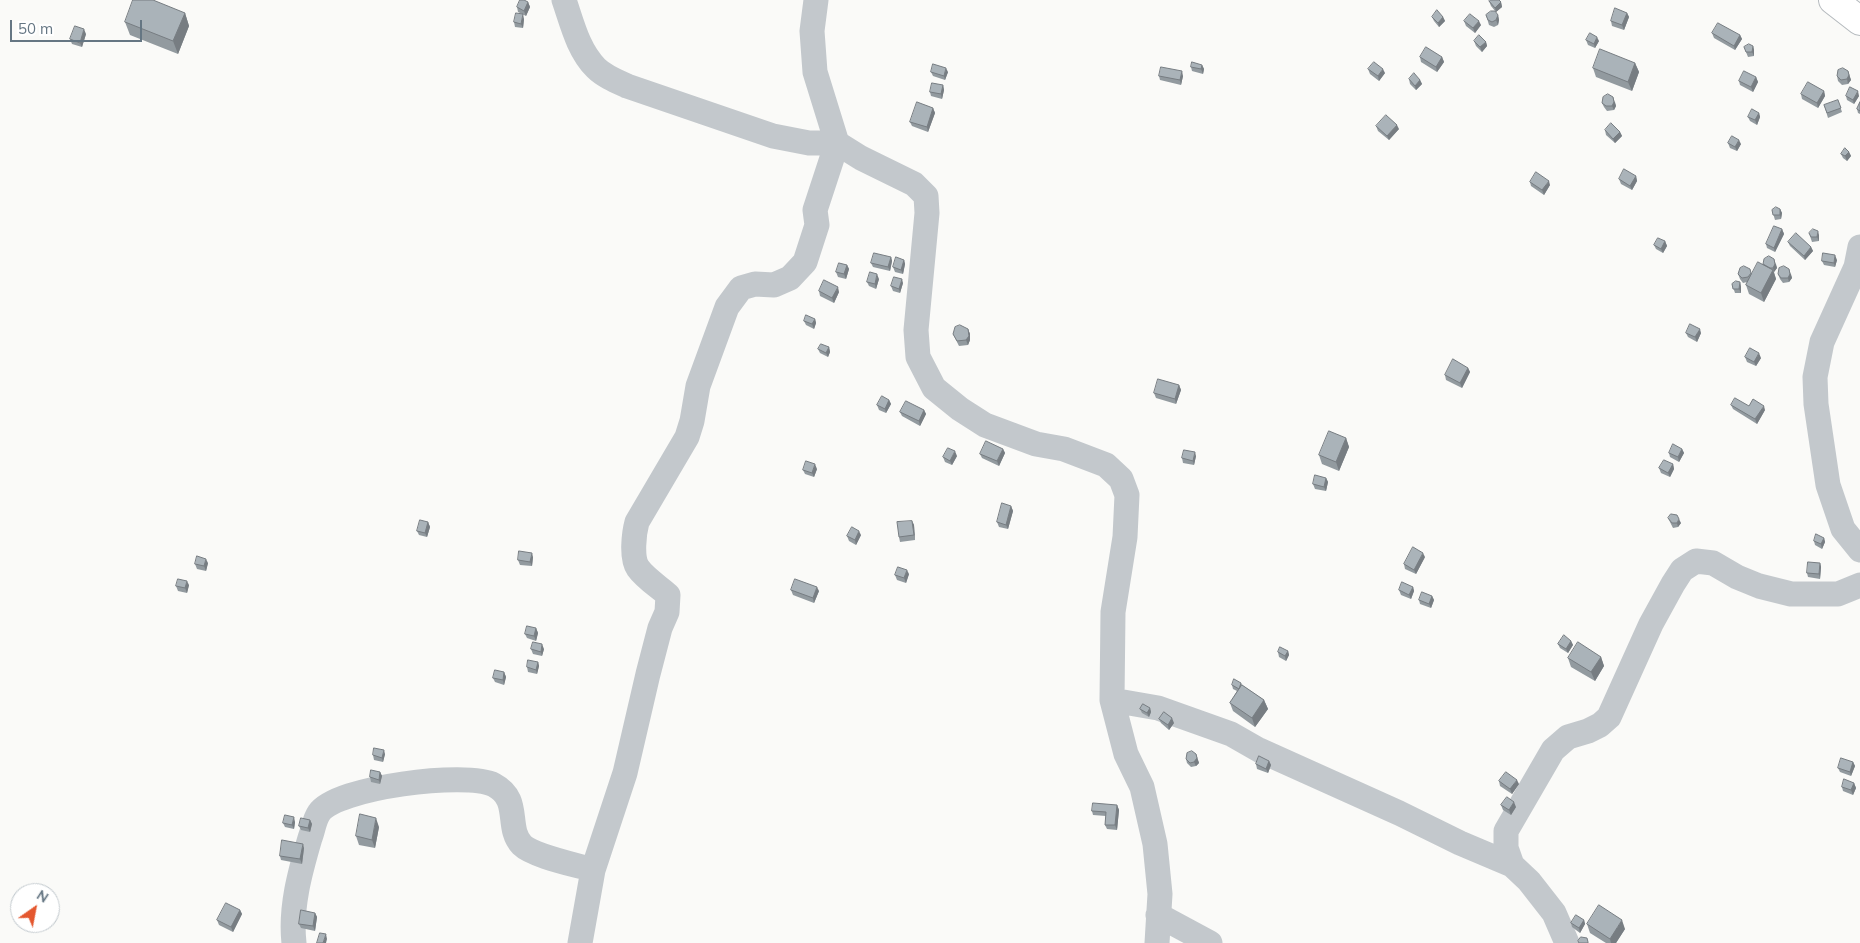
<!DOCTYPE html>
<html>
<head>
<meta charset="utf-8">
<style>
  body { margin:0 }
  #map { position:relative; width:1860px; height:943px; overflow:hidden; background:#fafaf8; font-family:Mulish,sans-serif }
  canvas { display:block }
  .north { position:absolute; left:10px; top:883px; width:50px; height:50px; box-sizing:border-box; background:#fff; border:1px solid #c1c8cd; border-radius:50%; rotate:33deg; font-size:14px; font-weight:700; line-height:20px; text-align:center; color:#657683 }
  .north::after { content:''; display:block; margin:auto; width:18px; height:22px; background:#e4572e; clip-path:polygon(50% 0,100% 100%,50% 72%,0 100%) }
  .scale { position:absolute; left:10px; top:20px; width:132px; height:22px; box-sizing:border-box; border:2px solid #657683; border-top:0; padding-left:6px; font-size:15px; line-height:18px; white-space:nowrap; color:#657683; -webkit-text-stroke:4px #fff; paint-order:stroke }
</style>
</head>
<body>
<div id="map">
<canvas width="1860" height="943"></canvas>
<div class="north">N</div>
<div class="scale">50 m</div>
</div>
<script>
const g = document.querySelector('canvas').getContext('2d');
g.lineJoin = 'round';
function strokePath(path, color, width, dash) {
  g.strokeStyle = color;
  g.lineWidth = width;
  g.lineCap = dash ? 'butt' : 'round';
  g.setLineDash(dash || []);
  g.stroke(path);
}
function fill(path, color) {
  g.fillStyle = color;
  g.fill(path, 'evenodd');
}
const minor = new Path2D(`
  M 564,0 C 572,23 578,50 596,68 C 604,76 616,81 627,86 L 773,136 L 809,143 L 837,143 L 861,158 L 914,184 L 926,196 L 927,213 L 916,330 L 918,357 L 934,388 L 960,409 L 985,425 L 1036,444 L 1064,449 L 1106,465 L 1121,479 L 1127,495 L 1125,537 L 1113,612 L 1112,700 L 1126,754 L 1142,787 L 1155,844 L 1160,894 L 1157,943
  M 1860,247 L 1856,267 L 1822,342 L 1815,377 L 1816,404 L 1828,485 L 1843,529 L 1860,550
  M 1112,700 L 1158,708 L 1231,734 L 1259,750 L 1399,813 L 1460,843 L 1512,865 L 1529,881 L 1554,913 L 1567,943
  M 1512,865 L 1506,848 L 1506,831 L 1553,750 L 1568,737 L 1588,731 L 1600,725 L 1609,717 L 1651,624 L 1673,584 L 1682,570 L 1696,561 L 1713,563 L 1737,577 L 1759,586 L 1791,594 L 1838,594 L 1860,585
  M 1158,915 L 1210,943
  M 294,943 C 290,908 300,872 310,838 C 313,831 314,820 319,813 C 336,787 467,771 494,785 C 522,800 505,827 522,845 C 533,856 577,865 593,870
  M 580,943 L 593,870 L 625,773 L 648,674 L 660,628 L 667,612 L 668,595 C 659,587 645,578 638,568 C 631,558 634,533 637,522 L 687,437 L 692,421 L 698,386 L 727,307 L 741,288 L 755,284 L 774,285 L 790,278 L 805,262 L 817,225 L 815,210 L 837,143 L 815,72 L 812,31 L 816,0`);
const major = new Path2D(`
  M 1833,0 L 1860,21`);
const wall = new Path2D(`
  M 1489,1 L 1501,2 L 1502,7 L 1496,12 L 1491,6 Z
  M 528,2 L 530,7 L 526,16 L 518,12 L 517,7 Z
  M 185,13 L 189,26 L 178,54 L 130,35 L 125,22 Z
  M 1627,13 L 1629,17 L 1624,30 L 1612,26 L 1611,21 Z
  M 1486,15 L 1498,15 L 1499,20 L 1498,25 L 1494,27 L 1489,25 Z
  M 1432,17 L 1443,17 L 1445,21 L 1439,27 L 1434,21 Z
  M 524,19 L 523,28 L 515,27 L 514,22 Z
  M 1464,21 L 1481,25 L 1475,33 L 1466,26 Z
  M 1712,33 L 1740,35 L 1742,39 L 1735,50 L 1714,38 Z
  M 86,34 L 82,47 L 72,44 L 70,39 Z
  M 1586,40 L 1599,41 L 1595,48 L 1588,45 Z
  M 1474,41 L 1486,42 L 1487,46 L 1482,52 L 1476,46 Z
  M 1753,46 L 1754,50 L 1754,56 L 1748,57 L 1744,47 Z
  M 1420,57 L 1442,57 L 1444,62 L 1437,72 L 1421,62 Z
  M 1635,63 L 1639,72 L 1632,91 L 1596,77 L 1593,68 Z
  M 1202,65 L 1204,69 L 1203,74 L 1192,71 L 1191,67 Z
  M 1368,69 L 1385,73 L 1379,81 L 1370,74 Z
  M 1848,71 L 1851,80 L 1848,84 L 1842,85 L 1838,81 L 1837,76 Z
  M 931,72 L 948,72 L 945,80 L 933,76 Z
  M 1159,76 L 1183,76 L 1181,85 L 1160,80 Z
  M 1756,77 L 1758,82 L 1753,92 L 1740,85 L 1739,81 Z
  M 1409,79 L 1420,80 L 1422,84 L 1416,90 L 1410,84 Z
  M 943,85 L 944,90 L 942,99 L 931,96 L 930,92 Z
  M 1824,91 L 1825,96 L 1818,108 L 1802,99 L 1801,94 Z
  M 1846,96 L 1859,96 L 1854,104 L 1847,100 Z
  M 1838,100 L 1842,112 L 1828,118 L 1824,105 Z
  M 1615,102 L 1616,106 L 1614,110 L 1607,111 L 1604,107 L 1602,103 Z
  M 1860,102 L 1860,114 L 1858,113 L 1857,109 Z
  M 933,108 L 935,113 L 928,132 L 912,126 L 910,122 Z
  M 1759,113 L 1760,117 L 1757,125 L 1750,121 L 1748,117 Z
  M 1376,126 L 1399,129 L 1389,140 L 1378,131 Z
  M 1605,130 L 1620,132 L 1622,136 L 1615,143 L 1606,135 Z
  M 1728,143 L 1741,144 L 1737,151 L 1730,148 Z
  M 1849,152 L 1851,156 L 1847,161 L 1843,158 L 1841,154 Z
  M 1636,176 L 1637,181 L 1632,190 L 1621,184 L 1619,179 Z
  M 1530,182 L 1550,185 L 1544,195 L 1531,186 Z
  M 1780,209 L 1782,213 L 1781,219 L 1775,220 L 1772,210 Z
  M 1782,229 L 1784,234 L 1775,252 L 1767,248 L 1766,244 Z
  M 1809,233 L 1819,235 L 1819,241 L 1812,242 Z
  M 1665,241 L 1667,246 L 1663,253 L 1656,249 L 1654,245 Z
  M 1788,242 L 1811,247 L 1813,251 L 1805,260 L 1790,246 Z
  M 891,257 L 892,261 L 890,271 L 873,267 L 871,263 Z
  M 904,260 L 905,264 L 903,274 L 895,272 L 893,267 Z
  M 1837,260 L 1835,267 L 1824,265 L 1822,261 Z
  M 1763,264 L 1776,264 L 1777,268 L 1774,272 L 1776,279 L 1764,302 L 1749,294 L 1746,285 L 1747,282 L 1743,283 L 1740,279 L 1738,274 L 1752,274 Z
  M 847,265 L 849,269 L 846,279 L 838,277 L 836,272 Z
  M 1778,274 L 1791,274 L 1792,278 L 1789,282 L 1783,283 L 1780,279 Z
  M 879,279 L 876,289 L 869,286 L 867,282 Z
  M 1740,282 L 1741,287 L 1741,293 L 1735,293 L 1732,284 Z
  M 903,283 L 900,293 L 893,291 L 891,286 Z
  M 819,291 L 839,292 L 834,303 L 820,296 Z
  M 815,319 L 816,323 L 814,329 L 806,325 L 804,321 Z
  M 968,329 L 970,334 L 970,340 L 968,345 L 959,346 L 953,334 Z
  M 1686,333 L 1701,333 L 1697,342 L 1688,337 Z
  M 829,347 L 830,352 L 828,357 L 820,353 L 818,349 Z
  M 1745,357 L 1761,358 L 1756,366 L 1747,362 Z
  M 1468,368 L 1470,372 L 1462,388 L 1446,380 L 1445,375 Z
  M 1179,385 L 1181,390 L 1176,404 L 1156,398 L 1154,393 Z
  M 889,400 L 891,404 L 886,413 L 879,410 L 877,405 Z
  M 1731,405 L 1765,410 L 1757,424 L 1733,409 Z
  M 924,410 L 926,414 L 920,426 L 902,416 L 900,412 Z
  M 1346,438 L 1349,447 L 1339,471 L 1322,464 L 1319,455 Z
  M 1003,449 L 1005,453 L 999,466 L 982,458 L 980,454 Z
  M 1682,449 L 1684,453 L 1679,462 L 1670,457 L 1669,453 Z
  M 957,456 L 952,465 L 945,462 L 943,457 Z
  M 1196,456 L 1194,465 L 1183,463 L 1182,458 Z
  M 1673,464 L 1674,469 L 1670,477 L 1661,473 L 1659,468 Z
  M 817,469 L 814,477 L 805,474 L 803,470 Z
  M 1326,478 L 1328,482 L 1326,491 L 1315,489 L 1313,484 Z
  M 1011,506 L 1013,511 L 1008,529 L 999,527 L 997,522 Z
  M 1668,518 L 1681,523 L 1678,527 L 1673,528 Z
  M 912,521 L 914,525 L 915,540 L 900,542 L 899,537 Z
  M 428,522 L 430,527 L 427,537 L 419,535 L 417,531 Z
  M 861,535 L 856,545 L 849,541 L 847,536 Z
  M 1824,538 L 1825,542 L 1822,549 L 1815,545 L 1814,541 Z
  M 533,557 L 532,566 L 520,565 L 518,560 Z
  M 1425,557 L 1416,574 L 1405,569 L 1404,564 Z
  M 208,563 L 206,571 L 197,569 L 195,564 Z
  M 1820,563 L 1821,567 L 1820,579 L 1808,577 L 1807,573 Z
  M 909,574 L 906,583 L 897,580 L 895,575 Z
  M 189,585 L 187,593 L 178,591 L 176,586 Z
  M 1413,587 L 1414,591 L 1411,599 L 1401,595 L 1399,590 Z
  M 791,590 L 819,591 L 814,603 L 793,595 Z
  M 1432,596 L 1434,600 L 1431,608 L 1420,604 L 1419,600 Z
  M 536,628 L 538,633 L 536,641 L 527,638 L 525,634 Z
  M 1571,641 L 1573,645 L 1568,653 L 1560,648 L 1558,644 Z
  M 531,649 L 544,649 L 542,656 L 533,654 Z
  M 1288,651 L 1289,655 L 1286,661 L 1279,657 L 1278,652 Z
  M 1601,657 L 1604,666 L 1595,681 L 1571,667 L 1568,658 Z
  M 538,662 L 539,666 L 537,674 L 528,672 L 527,667 Z
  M 504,672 L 506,677 L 504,685 L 495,682 L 493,678 Z
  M 1241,683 L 1242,685 L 1264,700 L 1268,709 L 1255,727 L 1233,711 L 1230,703 L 1237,691 L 1233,689 L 1232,685 Z
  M 1150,708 L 1151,712 L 1149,717 L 1142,713 L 1140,709 Z
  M 1159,719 L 1174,723 L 1169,730 L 1161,723 Z
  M 385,754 L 383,762 L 374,760 L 373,755 Z
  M 1196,754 L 1199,763 L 1196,766 L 1191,767 L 1187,763 L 1186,759 Z
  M 1269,761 L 1271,765 L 1268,773 L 1257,769 L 1256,764 Z
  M 1853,762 L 1855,766 L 1851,776 L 1840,772 L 1838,768 Z
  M 380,772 L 382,776 L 380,784 L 371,782 L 370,777 Z
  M 1499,781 L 1519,784 L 1512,794 L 1500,786 Z
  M 1854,783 L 1856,788 L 1853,795 L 1843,791 L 1842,787 Z
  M 1117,805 L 1119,810 L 1117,830 L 1107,829 L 1105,825 L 1106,816 L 1093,815 L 1092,811 Z
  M 1501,805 L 1516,807 L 1511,815 L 1503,810 Z
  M 310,820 L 312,824 L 310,832 L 301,830 L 299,826 Z
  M 295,822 L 294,829 L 285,827 L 283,823 Z
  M 379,827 L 375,848 L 359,845 L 356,836 Z
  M 304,848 L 302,864 L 281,860 L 280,856 Z
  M 240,910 L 242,914 L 233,932 L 219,925 L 217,920 Z
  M 315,913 L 317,917 L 315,931 L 301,928 L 299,924 Z
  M 1584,920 L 1585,924 L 1580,933 L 1572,927 L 1571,923 Z
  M 1587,924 L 1625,929 L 1616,943 L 1606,943 L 1590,933 Z`);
const shadedWall = new Path2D(`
  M 528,2 L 530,7 L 526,16 L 524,11 Z
  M 1501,2 L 1502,7 L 1496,12 L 1495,8 Z
  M 185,13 L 189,26 L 178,54 L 173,41 Z
  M 1627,13 L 1629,17 L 1624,30 L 1622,25 Z
  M 523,14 L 524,19 L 523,28 L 521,24 Z
  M 1498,15 L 1499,20 L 1498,25 L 1496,20 Z
  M 1443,17 L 1445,21 L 1439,27 L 1438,23 Z
  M 1479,21 L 1481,25 L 1475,33 L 1473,28 Z
  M 84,29 L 86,34 L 82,47 L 80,43 Z
  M 1740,35 L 1742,39 L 1735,50 L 1734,46 Z
  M 1597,37 L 1599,41 L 1595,48 L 1594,44 Z
  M 1486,42 L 1487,46 L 1482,52 L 1480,47 Z
  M 1753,46 L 1754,50 L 1754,56 L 1752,52 Z
  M 1442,57 L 1444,62 L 1437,72 L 1436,67 Z
  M 1635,63 L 1639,72 L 1632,91 L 1628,82 Z
  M 1202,65 L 1204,69 L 1203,74 L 1201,69 Z
  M 946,68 L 948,72 L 945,80 L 944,76 Z
  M 1383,69 L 1385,73 L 1379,81 L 1378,76 Z
  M 1182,71 L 1183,76 L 1181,85 L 1180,80 Z
  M 1848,71 L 1851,80 L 1848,84 L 1847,79 Z
  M 1756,77 L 1758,82 L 1753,92 L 1751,87 Z
  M 1420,80 L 1422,84 L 1416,90 L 1415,86 Z
  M 943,85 L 944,90 L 942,99 L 941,94 Z
  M 1824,91 L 1825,96 L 1818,108 L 1817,103 Z
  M 1858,91 L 1859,96 L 1854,104 L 1853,100 Z
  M 1613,97 L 1616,106 L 1614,110 L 1612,106 Z
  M 933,108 L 935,113 L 928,132 L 927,127 Z
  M 1759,113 L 1760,117 L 1757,125 L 1755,120 Z
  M 1397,125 L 1399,129 L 1389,140 L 1387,136 Z
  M 1620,132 L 1622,136 L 1615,143 L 1613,139 Z
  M 1739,140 L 1741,144 L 1737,151 L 1735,147 Z
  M 1849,152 L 1851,156 L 1847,161 L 1845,156 Z
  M 1636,176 L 1637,181 L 1632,190 L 1630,186 Z
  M 1549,181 L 1550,185 L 1544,195 L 1542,190 Z
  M 1780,209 L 1782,213 L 1781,219 L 1780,215 Z
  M 1782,229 L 1784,234 L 1775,252 L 1774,248 Z
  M 1818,231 L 1819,235 L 1819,241 L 1817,237 Z
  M 1665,241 L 1667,246 L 1663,253 L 1661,249 Z
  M 1811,247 L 1813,251 L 1805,260 L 1804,256 Z
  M 1835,255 L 1837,260 L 1835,267 L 1834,263 Z
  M 891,257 L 892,261 L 890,271 L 888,267 Z
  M 1774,259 L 1777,268 L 1774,272 L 1773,268 Z
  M 904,260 L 905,264 L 903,274 L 901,270 Z
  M 847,265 L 849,269 L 846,279 L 844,274 Z
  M 1789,269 L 1792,278 L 1789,282 L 1788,278 Z
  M 1773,270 L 1776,279 L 1764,302 L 1761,293 Z
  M 877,274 L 879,279 L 876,289 L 875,284 Z
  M 902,279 L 903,283 L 900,293 L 899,289 Z
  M 1740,282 L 1741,287 L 1741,293 L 1739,289 Z
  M 838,287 L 839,292 L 834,303 L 832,298 Z
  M 815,319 L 816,323 L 814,329 L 812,324 Z
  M 968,329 L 970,334 L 970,340 L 968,345 L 966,340 Z
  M 1700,329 L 1701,333 L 1697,342 L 1695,337 Z
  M 829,347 L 830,352 L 828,357 L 826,353 Z
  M 1759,353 L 1761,358 L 1756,366 L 1754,362 Z
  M 1468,368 L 1470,372 L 1462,388 L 1460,383 Z
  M 1179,385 L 1181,390 L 1176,404 L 1175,399 Z
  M 889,400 L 891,404 L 886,413 L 885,409 Z
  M 1764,406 L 1765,410 L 1757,424 L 1755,419 Z
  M 924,410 L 926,414 L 920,426 L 919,421 Z
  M 1346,438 L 1349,447 L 1339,471 L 1336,462 Z
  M 1003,449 L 1005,453 L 999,466 L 997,461 Z
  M 1682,449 L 1684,453 L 1679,462 L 1678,457 Z
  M 955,451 L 957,456 L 952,465 L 950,461 Z
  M 1195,452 L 1196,456 L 1194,465 L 1193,461 Z
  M 815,464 L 817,469 L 814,477 L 812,473 Z
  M 1673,464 L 1674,469 L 1670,477 L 1668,473 Z
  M 1326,478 L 1328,482 L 1326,491 L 1324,487 Z
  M 1011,506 L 1013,511 L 1008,529 L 1006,525 Z
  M 1679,519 L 1681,523 L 1678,527 L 1677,523 Z
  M 912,521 L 914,525 L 915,540 L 914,535 Z
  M 428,522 L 430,527 L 427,537 L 425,533 Z
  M 859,531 L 861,535 L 856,545 L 855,540 Z
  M 1824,538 L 1825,542 L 1822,549 L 1821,544 Z
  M 532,553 L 533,557 L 532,566 L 530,562 Z
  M 1423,553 L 1425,557 L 1416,574 L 1414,570 Z
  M 206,559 L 208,563 L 206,571 L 204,566 Z
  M 1820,563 L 1821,567 L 1820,579 L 1819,574 Z
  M 907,570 L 909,574 L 906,583 L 904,578 Z
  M 187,581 L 189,585 L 187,593 L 185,588 Z
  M 817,587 L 819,591 L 814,603 L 813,598 Z
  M 1413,587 L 1414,591 L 1411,599 L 1409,595 Z
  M 1432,596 L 1434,600 L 1431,608 L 1429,604 Z
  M 536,628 L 538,633 L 536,641 L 534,636 Z
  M 1571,641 L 1573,645 L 1568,653 L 1566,649 Z
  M 542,644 L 544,649 L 542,656 L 541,652 Z
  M 1288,651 L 1289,655 L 1286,661 L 1285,656 Z
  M 1601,657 L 1604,666 L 1595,681 L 1591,672 Z
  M 538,662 L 539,666 L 537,674 L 536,670 Z
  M 504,672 L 506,677 L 504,685 L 503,680 Z
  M 1264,700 L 1268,709 L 1255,727 L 1252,718 Z
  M 1150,708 L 1151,712 L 1149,717 L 1147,713 Z
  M 1172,718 L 1174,723 L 1169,730 L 1168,725 Z
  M 384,750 L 385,754 L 383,762 L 382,758 Z
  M 1196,754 L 1199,763 L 1196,766 L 1194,762 Z
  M 1269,761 L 1271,765 L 1268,773 L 1266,769 Z
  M 1853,762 L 1855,766 L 1851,776 L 1850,772 Z
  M 380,772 L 382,776 L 380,784 L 379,780 Z
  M 1517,780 L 1519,784 L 1512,794 L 1510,789 Z
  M 1854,783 L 1856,788 L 1853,795 L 1851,790 Z
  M 1514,802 L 1516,807 L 1511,815 L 1509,810 Z
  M 1117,805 L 1119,810 L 1117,830 L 1115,825 Z
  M 294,817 L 295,822 L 294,829 L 292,825 Z
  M 376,818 L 379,827 L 375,848 L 372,840 Z
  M 310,820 L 312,824 L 310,832 L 308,828 Z
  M 303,844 L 304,848 L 302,864 L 300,859 Z
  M 240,910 L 242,914 L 233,932 L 231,927 Z
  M 315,913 L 317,917 L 315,931 L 313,926 Z
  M 1584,920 L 1585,924 L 1580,933 L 1579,928 Z
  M 1622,920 L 1625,929 L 1616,943 L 1611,943 L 1610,939 Z
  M 326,934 L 327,939 L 326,943 L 323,943 Z`);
const building = new Path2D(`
  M 133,0 L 153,0 L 185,13 L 173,41 L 125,22 Z
  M 520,0 L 524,0 L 528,2 L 524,11 L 517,7 Z
  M 1490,0 L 1499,0 L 1501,2 L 1495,8 L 1489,1 Z
  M 1615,8 L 1627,13 L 1622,25 L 1611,21 Z
  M 1437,10 L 1443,17 L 1438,23 L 1432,17 Z
  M 1491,11 L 1495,11 L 1498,15 L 1496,20 L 1492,22 L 1488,20 L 1486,15 Z
  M 516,13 L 523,14 L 521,24 L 514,22 Z
  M 1470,14 L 1479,21 L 1473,28 L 1464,21 Z
  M 1718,23 L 1740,35 L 1734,46 L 1712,33 Z
  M 75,26 L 84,29 L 80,43 L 70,39 Z
  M 1590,33 L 1597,37 L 1594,44 L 1586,40 Z
  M 1479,35 L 1486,42 L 1480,47 L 1474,41 Z
  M 1749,44 L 1753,46 L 1752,52 L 1746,52 L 1744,47 Z
  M 1426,47 L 1442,57 L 1436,67 L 1420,57 Z
  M 1600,49 L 1635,63 L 1628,82 L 1593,68 Z
  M 1192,62 L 1202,65 L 1201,69 L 1191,67 Z
  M 1374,62 L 1383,69 L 1378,76 L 1368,69 Z
  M 933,64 L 946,68 L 944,76 L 931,72 Z
  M 1161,67 L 1182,71 L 1180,80 L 1159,76 Z
  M 1843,68 L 1848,71 L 1849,75 L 1847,79 L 1841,80 L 1837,76 L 1838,70 Z
  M 1744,71 L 1756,77 L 1751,87 L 1739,81 Z
  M 1414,73 L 1420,80 L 1415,86 L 1409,79 Z
  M 1808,82 L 1824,91 L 1817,103 L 1801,94 Z
  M 932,83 L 943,85 L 941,94 L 930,92 Z
  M 1850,87 L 1858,91 L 1853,100 L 1846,96 Z
  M 1608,94 L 1613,97 L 1614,102 L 1612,106 L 1606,106 L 1602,103 L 1603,97 Z
  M 1838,100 L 1841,108 L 1827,113 L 1824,105 Z
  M 917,102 L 933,108 L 927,127 L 910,122 Z
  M 1860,102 L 1860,111 L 1857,109 Z
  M 1752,109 L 1759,113 L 1755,120 L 1748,117 Z
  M 1386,115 L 1397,125 L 1387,136 L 1376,126 Z
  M 1611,123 L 1620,132 L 1613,139 L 1605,130 Z
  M 1732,136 L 1739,140 L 1735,147 L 1728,143 Z
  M 1845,148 L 1849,152 L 1845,156 L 1841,154 Z
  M 1624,169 L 1636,176 L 1630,186 L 1619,179 Z
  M 1536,172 L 1549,181 L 1542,190 L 1530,182 Z
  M 1776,207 L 1780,209 L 1780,215 L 1773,215 L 1772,210 Z
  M 1774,226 L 1782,229 L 1774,248 L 1766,244 Z
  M 1813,229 L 1818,231 L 1817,237 L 1811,237 L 1809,233 Z
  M 1796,233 L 1811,247 L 1804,256 L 1788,242 Z
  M 1658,238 L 1665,241 L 1661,249 L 1654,245 Z
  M 874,253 L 891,257 L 888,267 L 871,263 Z
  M 1823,253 L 1835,255 L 1834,263 L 1822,261 Z
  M 1769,256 L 1774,259 L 1775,264 L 1773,268 L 1770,268 L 1763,264 L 1764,259 Z
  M 896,257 L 904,260 L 901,270 L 893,267 Z
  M 1758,262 L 1773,270 L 1761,293 L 1746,285 Z
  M 839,263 L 847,265 L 844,274 L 836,272 Z
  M 1744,266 L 1750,269 L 1751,273 L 1748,277 L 1742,278 L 1738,274 L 1740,268 Z
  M 1784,266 L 1789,269 L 1790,274 L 1788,278 L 1781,278 L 1778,274 L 1779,268 Z
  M 870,272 L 877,274 L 875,284 L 867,282 Z
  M 894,277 L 902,279 L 899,289 L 891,286 Z
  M 824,280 L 838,287 L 832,298 L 819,291 Z
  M 1736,281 L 1740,282 L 1739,289 L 1733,289 L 1732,284 Z
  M 806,315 L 815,319 L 812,324 L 804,321 Z
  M 1690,324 L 1700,329 L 1695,337 L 1686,333 Z
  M 960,325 L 968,329 L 969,336 L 966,340 L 957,341 L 953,334 L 955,327 Z
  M 821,344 L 829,347 L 826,353 L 818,349 Z
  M 1750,348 L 1759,353 L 1754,362 L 1745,357 Z
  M 1453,359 L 1468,368 L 1460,383 L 1445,375 Z
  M 1158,379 L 1179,385 L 1175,399 L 1154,393 Z
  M 882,396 L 889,400 L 885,409 L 877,405 Z
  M 1735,398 L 1749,406 L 1753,399 L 1764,406 L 1755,419 L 1731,405 Z
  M 906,401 L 924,410 L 919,421 L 900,412 Z
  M 1329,431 L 1346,438 L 1336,462 L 1319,455 Z
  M 986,441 L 1003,449 L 997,461 L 980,454 Z
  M 1673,444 L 1682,449 L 1678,457 L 1669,453 Z
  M 948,448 L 955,451 L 950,461 L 943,457 Z
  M 1184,450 L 1195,452 L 1193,461 L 1182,458 Z
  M 1664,460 L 1673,464 L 1668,473 L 1659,468 Z
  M 806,461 L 815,464 L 812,473 L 803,470 Z
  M 1315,475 L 1326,478 L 1324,487 L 1313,484 Z
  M 1002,503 L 1011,506 L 1006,525 L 997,522 Z
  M 1671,514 L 1677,515 L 1679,519 L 1677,523 L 1672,523 L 1668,518 Z
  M 420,520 L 428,522 L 425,533 L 417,531 Z
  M 912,521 L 914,535 L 899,537 L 897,522 Z
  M 852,527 L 859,531 L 855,540 L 847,536 Z
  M 1816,534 L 1824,538 L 1821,544 L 1814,541 Z
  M 1413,547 L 1423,553 L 1414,570 L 1404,564 Z
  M 519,551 L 532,553 L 530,562 L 518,560 Z
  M 197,556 L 206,559 L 204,566 L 195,564 Z
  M 1808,562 L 1820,563 L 1819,574 L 1807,573 Z
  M 898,567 L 907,570 L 904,578 L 895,575 Z
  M 178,579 L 187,581 L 185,588 L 176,586 Z
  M 795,579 L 817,587 L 813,598 L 791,590 Z
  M 1402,582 L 1413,587 L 1409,595 L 1399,590 Z
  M 1422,592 L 1432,596 L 1429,604 L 1419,600 Z
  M 527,626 L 536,628 L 534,636 L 525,634 Z
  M 1564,635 L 1571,641 L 1566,649 L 1558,644 Z
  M 533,642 L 542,644 L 541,652 L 531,649 Z
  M 1578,642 L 1601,657 L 1591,672 L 1568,658 Z
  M 1280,647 L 1288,651 L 1285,656 L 1278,652 Z
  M 528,660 L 538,662 L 536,670 L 527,667 Z
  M 495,670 L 504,672 L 503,680 L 493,678 Z
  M 1234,679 L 1241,683 L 1239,689 L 1232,685 Z
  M 1242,685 L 1264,700 L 1252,718 L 1230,703 Z
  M 1143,704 L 1150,708 L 1147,713 L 1140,709 Z
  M 1164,712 L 1172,718 L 1168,725 L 1159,719 Z
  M 374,748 L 384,750 L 382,758 L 373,755 Z
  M 1192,751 L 1196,754 L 1197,758 L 1194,762 L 1190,763 L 1186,759 L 1187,753 Z
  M 1259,756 L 1269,761 L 1266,769 L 1256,764 Z
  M 1841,758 L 1853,762 L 1850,772 L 1838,768 Z
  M 371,770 L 380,772 L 379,780 L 370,777 Z
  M 1506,772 L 1517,780 L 1510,789 L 1499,781 Z
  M 1844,779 L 1854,783 L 1851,790 L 1842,787 Z
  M 1507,797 L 1514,802 L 1509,810 L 1501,805 Z
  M 1093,803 L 1117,805 L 1115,825 L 1105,825 L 1106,812 L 1092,811 Z
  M 360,814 L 376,818 L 372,840 L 356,836 Z
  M 285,815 L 294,817 L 292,825 L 283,823 Z
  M 301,818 L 310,820 L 308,828 L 299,826 Z
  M 282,840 L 303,844 L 300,859 L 280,856 Z
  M 226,903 L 240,910 L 231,927 L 217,920 Z
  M 1599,905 L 1622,920 L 1610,939 L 1587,924 Z
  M 301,910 L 315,913 L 313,926 L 299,924 Z
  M 1576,915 L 1584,920 L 1579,928 L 1571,923 Z
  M 320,933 L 326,934 L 323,943 L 317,943 Z
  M 1581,937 L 1587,938 L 1588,942 L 1588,943 L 1579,943 L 1578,941 Z`);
strokePath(major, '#b5babe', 30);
strokePath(minor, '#c3c8cc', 25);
strokePath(major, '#fff', 28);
fill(wall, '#929a9f');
fill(shadedWall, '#777d82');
fill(building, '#aab3b9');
strokePath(building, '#777d82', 1);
</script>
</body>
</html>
